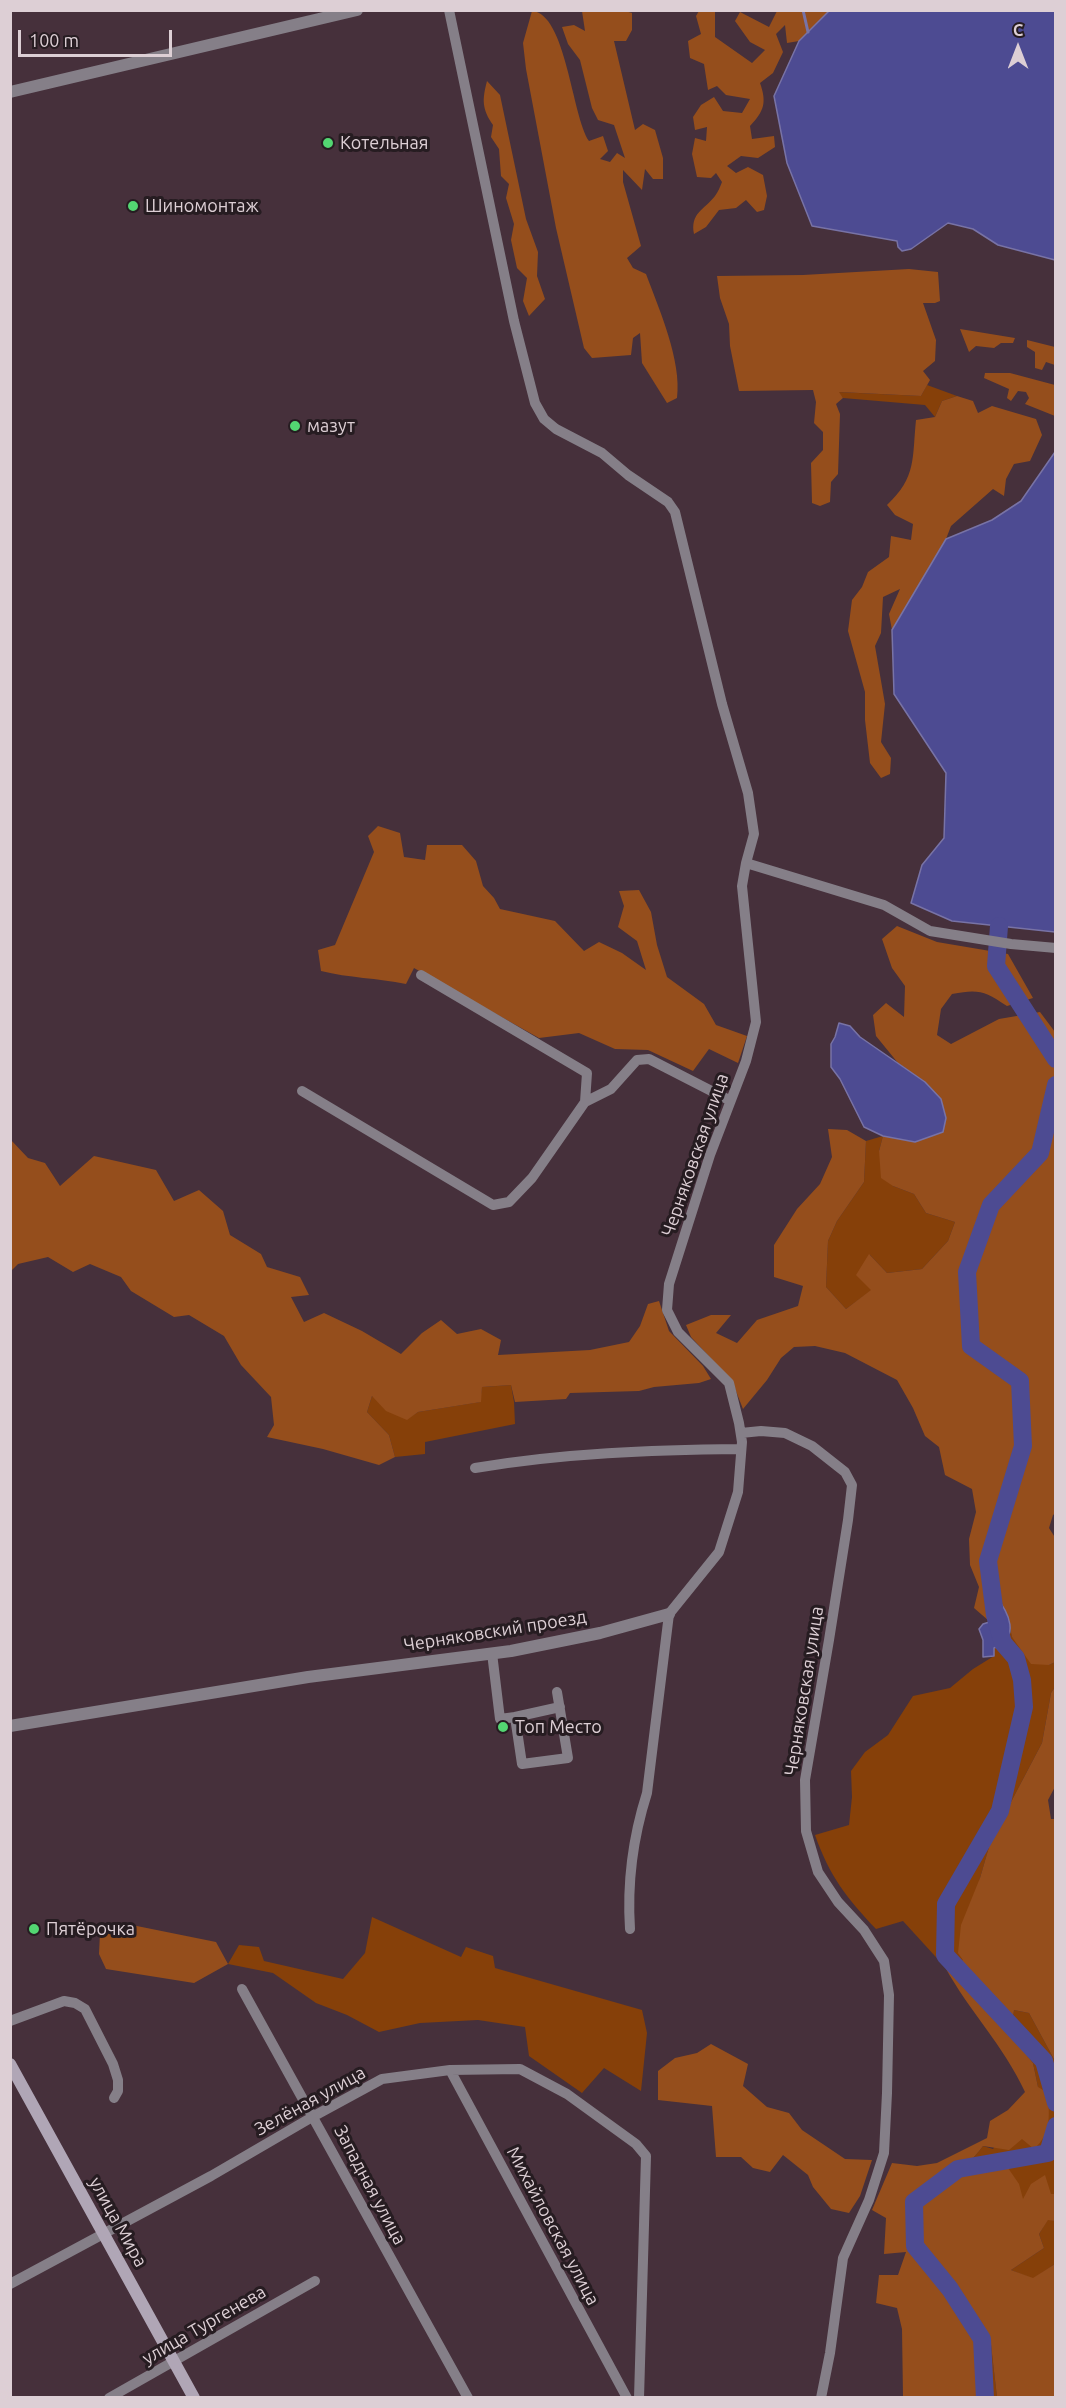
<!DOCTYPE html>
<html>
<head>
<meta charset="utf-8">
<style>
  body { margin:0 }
  #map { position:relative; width:1066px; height:2408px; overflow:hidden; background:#46303b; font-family:Ubuntu,sans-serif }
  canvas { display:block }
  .frame { position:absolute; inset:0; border:12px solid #ddcfd5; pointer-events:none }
  .north { position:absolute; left:988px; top:18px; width:60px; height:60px; -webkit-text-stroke:4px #261c21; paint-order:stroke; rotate:0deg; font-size:16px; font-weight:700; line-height:24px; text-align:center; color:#ddcfd5 }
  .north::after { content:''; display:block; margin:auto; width:21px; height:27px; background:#ddcfd5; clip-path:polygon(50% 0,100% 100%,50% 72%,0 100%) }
  .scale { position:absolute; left:18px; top:30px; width:154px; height:27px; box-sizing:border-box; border:3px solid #ddcfd5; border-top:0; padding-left:8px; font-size:18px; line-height:21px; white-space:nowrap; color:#ddcfd5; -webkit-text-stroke:4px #261c21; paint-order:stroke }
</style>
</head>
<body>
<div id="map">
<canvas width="1066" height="2408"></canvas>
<div class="frame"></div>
<div class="north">С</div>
<div class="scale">100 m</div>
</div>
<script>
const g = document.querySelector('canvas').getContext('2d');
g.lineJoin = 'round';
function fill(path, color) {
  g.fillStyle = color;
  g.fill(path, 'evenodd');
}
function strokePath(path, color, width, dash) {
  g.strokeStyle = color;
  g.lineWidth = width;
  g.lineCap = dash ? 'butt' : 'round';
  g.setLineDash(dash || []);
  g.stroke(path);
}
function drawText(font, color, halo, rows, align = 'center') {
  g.font = font + ' Ubuntu,sans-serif';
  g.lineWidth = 6;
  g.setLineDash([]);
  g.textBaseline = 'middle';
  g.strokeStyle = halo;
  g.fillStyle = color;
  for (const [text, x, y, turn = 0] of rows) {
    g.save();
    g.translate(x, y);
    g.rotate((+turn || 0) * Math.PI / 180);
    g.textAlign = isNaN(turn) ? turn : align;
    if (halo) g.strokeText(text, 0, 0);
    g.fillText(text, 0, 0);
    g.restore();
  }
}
const green = new Path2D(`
  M 927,385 L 957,396 L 942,401 L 935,417 L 925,405 L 843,398 L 838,392 L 921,396 Z
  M 883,1136 L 879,1151 L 893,1186 L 914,1194 L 926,1213 L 955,1222 L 948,1241 L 922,1269 L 887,1273 L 870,1255 L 872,1290 L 846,1309 L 826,1287 L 828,1241 L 837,1221 L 864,1182 L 866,1141 Z
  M 511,1385 L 514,1402 L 515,1424 L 425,1442 L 425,1454 L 395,1457 L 389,1435 L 367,1412 L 372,1396 L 407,1419 L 418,1412 L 480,1402 L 482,1387 Z
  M 1011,1631 L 1012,1637 L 1049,1665 L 1055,1662 L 1055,1687 L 1051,1693 L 1042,1743 L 991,1840 L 980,1878 L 963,1960 L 945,1967 L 903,1921 L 876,1929 C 846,1897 830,1877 815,1835 L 849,1825 L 852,1797 L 851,1771 L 865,1752 L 888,1735 L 913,1696 L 950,1688 L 973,1669 L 994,1656 L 994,1648 L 1007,1640 Z
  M 372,1917 L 461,1957 L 466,1947 L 493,1956 L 495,1968 L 642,2010 L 647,2033 L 641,2091 L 604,2068 L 582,2093 L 529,2056 L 525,2027 L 478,2020 L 420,2023 L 379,2032 L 347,2015 L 316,2003 L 273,1973 L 228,1964 L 239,1945 L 259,1947 L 264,1961 L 343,1979 L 365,1953 Z
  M 1014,2010 L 1029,2013 L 1055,2061 L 1055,2194 L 1023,2200 L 965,2173 C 968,2161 976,2156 983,2146 L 993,2149 L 1038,2087 L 1033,2063 L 1011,2036 Z
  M 1048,2219 L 1055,2221 L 1055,2264 L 1033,2279 L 1011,2270 L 1044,2248 L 1039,2234 Z
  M 982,2339 L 991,2345 L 997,2397 L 985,2397 Z`);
const forest = new Path2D(`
  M 532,11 C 566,13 572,116 589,141 L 603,136 L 608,151 L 600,159 L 610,162 L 617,153 L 625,158 L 614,125 L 598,120 L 592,108 L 580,60 L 568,44 L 562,27 L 574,25 L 585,31 L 582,11 L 625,11 L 632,13 L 632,30 L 626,41 L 614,41 L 635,130 L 643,124 L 655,130 L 663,158 L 663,179 L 653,179 L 645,169 L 642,190 L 623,170 L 623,182 L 641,246 L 627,258 L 633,268 L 646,274 C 659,309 682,361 677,398 L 667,403 L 642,363 L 640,333 L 633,338 L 631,355 L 592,358 L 584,348 L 556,228 L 526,69 L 523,43 Z
  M 699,11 L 715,12 L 715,37 L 752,63 L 765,50 L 750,42 L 735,21 L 740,12 L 769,27 L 777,11 L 829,11 L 799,41 L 787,43 L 785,25 L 776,34 L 783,52 L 773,73 L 760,83 C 767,103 764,111 750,126 L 752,139 L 774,136 L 775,147 L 758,158 L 741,156 L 727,166 L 736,173 L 748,167 L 763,175 L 767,196 L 764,210 L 757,212 L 746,200 L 736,208 L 719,210 L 706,227 L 694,234 C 690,213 704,210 715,196 C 718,192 720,187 722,182 L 716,173 L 711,178 L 697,177 L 692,154 L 695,138 L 706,141 L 707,127 L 695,130 L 693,117 L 701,105 L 714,97 L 723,111 L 742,113 L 750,99 L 726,95 L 717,86 L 708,90 L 704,64 L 690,58 L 688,41 L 701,34 L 696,16 Z
  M 487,81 L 500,95 L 526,219 L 538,252 L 537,276 L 545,299 L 529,316 L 523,301 L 527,278 L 517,268 L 511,240 L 514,224 L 506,198 L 509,184 L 501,176 L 499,149 L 491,137 L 493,125 C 482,109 482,100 487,81 Z
  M 909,269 L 938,272 L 940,301 L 935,303 L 923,303 L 936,340 L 935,361 L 923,371 L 930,380 L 921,396 L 839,392 L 843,398 L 836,404 L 840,414 L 838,474 L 831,482 L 830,502 L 820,506 L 812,503 L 811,463 L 823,450 L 823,432 L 814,423 L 816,402 L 813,390 L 739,391 L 730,346 L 729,324 L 720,298 L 717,276 L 803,275 Z
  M 960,329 L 1015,338 L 1013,343 L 1001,343 L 994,348 L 976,346 L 969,352 Z
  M 1027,340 L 1055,347 L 1055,365 L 1046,362 L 1042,370 L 1035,368 L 1035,352 L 1027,347 Z
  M 985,373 L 1010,373 L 1055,385 L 1055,416 L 1025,404 L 1029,398 L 1026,392 L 1018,391 L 1011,401 L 1007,398 L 1009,389 L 984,378 Z
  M 957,396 L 973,401 L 978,413 L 992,406 L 1036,419 L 1042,435 L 1030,461 L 1014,464 L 1006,479 L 1004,496 L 993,489 L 951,526 L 946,539 L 892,630 L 889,614 L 900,589 L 883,597 L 881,633 L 875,646 L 885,704 L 881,742 L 891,758 L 890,774 L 881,778 L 870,763 L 865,720 L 865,692 L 848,631 L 852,600 L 862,587 L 868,572 L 889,557 L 891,536 L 911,540 L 913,524 L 895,515 L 887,505 C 917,477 912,458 916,420 L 935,417 L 942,401 Z
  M 378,826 L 400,833 L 404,857 L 425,860 L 427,845 L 462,845 L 476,861 L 483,886 L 494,898 L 500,909 L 555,921 L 584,951 L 599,942 L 622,953 L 646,970 L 637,941 L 618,927 L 624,906 L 619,891 L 639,890 L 651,912 L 657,945 L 667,977 L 704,1004 L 716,1025 L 747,1036 L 738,1063 L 709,1049 L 693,1071 L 648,1050 L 615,1049 L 579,1033 L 539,1038 L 414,968 L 406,984 C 377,978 349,978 321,971 L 318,950 L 335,945 L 374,852 L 368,836 Z
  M 897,926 L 937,942 L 1008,954 L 1033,998 L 1007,1006 C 984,991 979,989 952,994 L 941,1009 L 937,1035 L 951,1044 L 999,1019 L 1040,1012 L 1055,1032 L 1056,1513 L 1053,1515 L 1049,1528 L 1056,1539 L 1055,1662 L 1049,1665 L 1031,1664 L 1012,1637 L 1007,1615 L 989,1621 L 974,1608 L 979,1587 L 970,1565 L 969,1539 L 976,1512 L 972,1489 L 945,1475 L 939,1447 L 925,1436 L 913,1408 L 897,1380 L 845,1353 L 815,1346 L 794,1347 L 781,1358 L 767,1380 L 743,1409 L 732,1381 L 691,1337 L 686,1325 L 711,1315 L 731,1315 L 716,1333 L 737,1343 L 757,1320 L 798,1306 L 803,1286 L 774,1277 L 774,1245 L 797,1209 L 820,1184 L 832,1157 L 828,1129 L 847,1130 L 866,1141 L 864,1182 L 837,1221 L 828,1241 L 826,1287 L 846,1309 L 871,1290 L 856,1275 L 869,1254 L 887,1273 L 922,1269 L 948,1241 L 955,1222 L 926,1213 L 914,1194 L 893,1186 L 881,1178 L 879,1151 L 883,1136 L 915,1142 L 925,1082 L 898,1063 L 876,1036 L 873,1015 L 886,1003 L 904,1017 L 905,986 L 892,968 L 882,939 Z
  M 11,1140 L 28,1158 L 45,1163 L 60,1186 L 94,1156 L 156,1170 L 174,1201 L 199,1190 L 223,1211 L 230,1235 L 261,1254 L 267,1267 L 300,1277 L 309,1295 L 291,1297 L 304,1322 L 324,1313 L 362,1331 L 401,1354 L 422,1333 L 441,1320 L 457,1334 L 481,1329 L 501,1340 L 498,1355 L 590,1350 L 629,1342 L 640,1326 L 648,1304 L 659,1301 L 669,1331 L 703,1366 L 711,1379 L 699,1383 L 654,1387 L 639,1391 L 570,1393 L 566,1399 L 515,1402 L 511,1385 L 482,1387 L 481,1402 L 418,1412 L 407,1420 L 386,1411 L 372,1396 L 367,1412 L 389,1435 L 395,1457 L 379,1465 L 323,1449 L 267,1437 L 274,1425 L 271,1397 L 241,1365 L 224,1336 L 189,1315 L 174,1317 L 131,1291 L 121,1277 L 90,1264 L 73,1272 L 48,1257 L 18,1264 L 11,1271 Z
  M 1055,1687 L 1056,1785 L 1048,1800 L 1051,1819 L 1056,1819 L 1055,2061 L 1029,2013 L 1014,2010 L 1011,2035 L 1033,2063 L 1038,2087 L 1048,2093 C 1049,2116 1052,2133 1034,2149 L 1022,2139 L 1009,2150 L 983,2146 C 976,2156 968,2161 965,2172 L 1008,2168 L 1019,2184 L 1023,2199 L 1031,2184 L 1045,2175 L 1051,2194 L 1055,2194 L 1055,2221 L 1048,2220 L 1039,2234 L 1044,2248 L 1011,2270 L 1033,2278 L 1055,2264 L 1055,2397 L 997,2397 L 991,2345 L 982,2340 L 985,2397 L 903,2397 L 902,2329 L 897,2308 L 876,2303 L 879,2275 L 898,2275 L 906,2252 L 884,2254 L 886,2218 L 872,2210 L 892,2163 L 917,2166 L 937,2163 L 987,2138 L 990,2121 L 1008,2110 L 1025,2092 C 1004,2046 969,2011 945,1967 L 963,1960 L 958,1953 L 961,1925 L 980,1878 L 991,1840 L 1042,1743 L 1051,1693 Z
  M 122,1923 L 216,1942 L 228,1964 L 194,1983 L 106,1969 L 99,1954 L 100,1933 Z
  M 711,2044 L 748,2064 L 743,2086 L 767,2107 L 789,2113 L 802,2130 L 845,2159 L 872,2160 L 860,2196 L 849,2213 L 831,2209 L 813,2187 L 808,2175 L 783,2155 L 770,2172 L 753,2168 L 741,2157 L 716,2157 L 712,2106 L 658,2100 L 658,2071 L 675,2058 L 697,2053 Z`);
const water = new Path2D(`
  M 829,11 L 1055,11 L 1055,260 L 998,245 L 973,229 L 948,223 L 911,249 L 902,251 L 898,247 L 897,241 L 812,226 L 787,163 L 774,96 L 799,41 Z
  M 1055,452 L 1055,932 L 952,921 L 911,903 L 922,865 L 944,838 L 946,773 L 894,694 L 892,630 L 946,539 L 992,520 L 1021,501 Z
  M 839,1023 L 850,1026 L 860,1037 L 925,1082 L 941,1099 L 946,1118 L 943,1132 L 915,1142 L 883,1136 L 864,1127 L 840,1079 L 831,1067 L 831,1044 L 835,1037 Z
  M 995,1596 C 1009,1612 1021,1638 994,1648 L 994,1656 L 983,1657 L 983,1640 L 979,1629 L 983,1624 L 999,1619 L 991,1601 Z`);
const stream = new Path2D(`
  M 803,10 L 808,32`);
const river = new Path2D(`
  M 999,926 L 996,966 L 1056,1059
  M 1056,1085 L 1040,1153 L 991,1205 L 967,1272 L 971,1346 L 1020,1381 L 1023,1446 L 988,1561 L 995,1615 L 1003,1643 L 1016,1658 L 1022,1680 L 1024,1707 L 1000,1811 L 946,1904 L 945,1955 L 1044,2061 L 1056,2103
  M 985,2398 L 982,2339 L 950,2289 L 915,2246 L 914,2202 L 958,2169 L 1048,2153 L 1056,2126`);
const minor = new Path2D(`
  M 449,10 L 514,321 L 535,403 L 544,419 L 556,429 L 602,453 L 628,475 L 668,502 L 675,512 L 722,704 L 748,793 L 754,834 L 746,863 L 742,886 L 756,1022 L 746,1061 L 710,1155 L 669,1284 L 667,1310 L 678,1332 L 729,1383 L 739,1423 L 742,1442 L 738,1492 L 719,1552 L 669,1614 L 647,1793 C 633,1837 627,1883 630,1929
  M 746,863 L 884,905 L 930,931 L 1011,944 L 1056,948
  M 421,975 L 587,1073 L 585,1102
  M 302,1091 L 493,1205 L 509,1202 L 532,1178 L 585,1102 L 611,1089 L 637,1060 L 649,1059 L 729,1100
  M 741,1433 L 761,1431 L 785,1433 L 812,1446 L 845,1472 L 852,1485 L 848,1520 L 829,1640 L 805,1780 L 806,1831 L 818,1872 L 838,1902 L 864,1930 L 884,1961 L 889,1995 L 887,2093 L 884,2153 L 869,2200 L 843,2258 L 830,2353 L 821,2398
  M 475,1468 C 563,1453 652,1450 741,1449
  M 492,1653 L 500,1719 L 515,1717 L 522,1764 L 568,1758 L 557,1692
  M 515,1717 L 560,1707
  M 242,1989 L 468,2398
  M 10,2021 L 64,2001 L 75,2003 L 85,2009 L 113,2064 L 118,2080 L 118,2091 L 114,2098
  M 450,2070 L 627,2398
  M 10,2284 L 211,2176 L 314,2116 L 382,2079 L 450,2070 L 520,2069 L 567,2094 L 636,2144 L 646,2156 L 639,2398
  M 109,2398 L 315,2281`);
const tertiary = new Path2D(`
  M 10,92 L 357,10
  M 10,1726 L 308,1677 L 511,1651 L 600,1633 L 669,1614`);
const secondary = new Path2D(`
  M 10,2064 L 194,2398`);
const markers = [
  [328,143,6,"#53d672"],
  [133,206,6,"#53d672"],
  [295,426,6,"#53d672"],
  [503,1727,6,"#53d672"],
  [34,1929,6,"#53d672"]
];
const poiNames = [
  ["Котельная",340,143],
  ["Шиномонтаж",145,206],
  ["мазут",307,426],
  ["Топ Место",515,1727],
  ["Пятёрочка",46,1929]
];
const streetNames = [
  ["Черняковская улица",695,1155,-71],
  ["Черняковский проезд",495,1631,-9],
  ["Черняковская улица",804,1691,-81],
  ["Зелёная улица",310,2101,-29],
  ["Западная улица",370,2185,62],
  ["улица Мира",118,2222,61],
  ["Михайловская улица",553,2226,62],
  ["улица Тургенева",204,2325,-30]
];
fill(green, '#864009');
fill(forest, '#954e1c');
fill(water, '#4d4b92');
strokePath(water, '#7873a6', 1.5);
strokePath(stream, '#7873a6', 3);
strokePath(river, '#4d4b92', 18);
strokePath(minor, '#857f88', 10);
strokePath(tertiary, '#857f88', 12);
strokePath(secondary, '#b0a6b6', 12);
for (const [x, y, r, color] of markers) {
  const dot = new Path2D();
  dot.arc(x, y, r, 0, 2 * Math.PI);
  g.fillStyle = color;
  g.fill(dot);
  strokePath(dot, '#261c21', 2);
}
drawText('18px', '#ddcfd5', '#261c21', poiNames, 'left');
drawText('18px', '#ddcfd5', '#261c21', streetNames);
</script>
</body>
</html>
